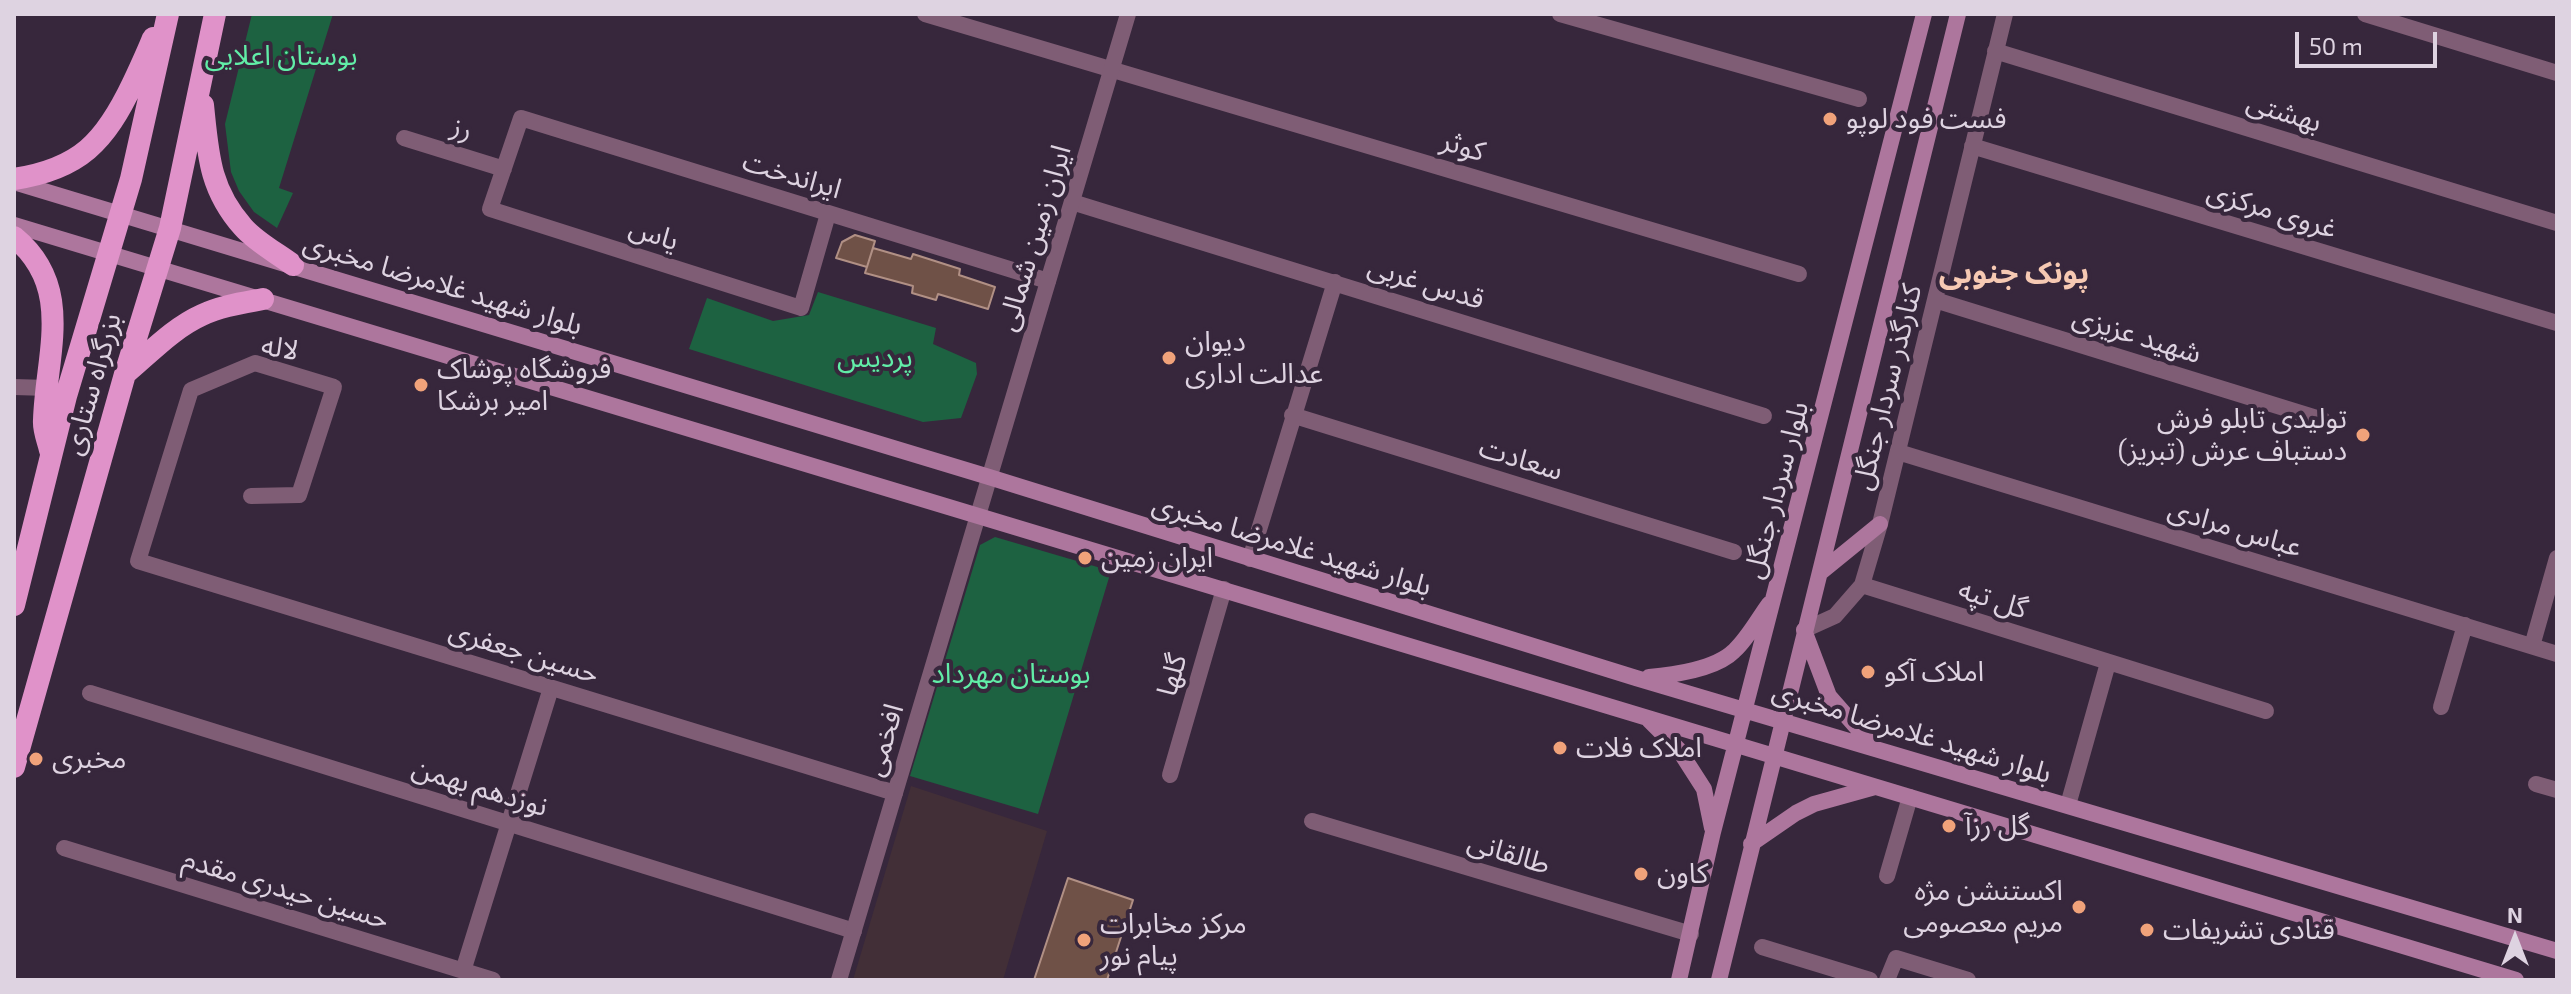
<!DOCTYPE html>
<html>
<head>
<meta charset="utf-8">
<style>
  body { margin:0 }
  #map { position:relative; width:2571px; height:994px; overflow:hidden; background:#37273c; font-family:"Exo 2",sans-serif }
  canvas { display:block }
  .frame { position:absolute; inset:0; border:16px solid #ded3e1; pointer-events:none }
  .north { position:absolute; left:2475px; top:898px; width:80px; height:80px; -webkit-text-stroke:6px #37273c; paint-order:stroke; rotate:0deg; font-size:22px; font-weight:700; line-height:32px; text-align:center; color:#ded3e1 }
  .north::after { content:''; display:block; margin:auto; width:28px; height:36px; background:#ded3e1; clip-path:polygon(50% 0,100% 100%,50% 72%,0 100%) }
  .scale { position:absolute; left:2295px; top:32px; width:142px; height:36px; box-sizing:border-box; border:4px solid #ded3e1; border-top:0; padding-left:10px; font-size:24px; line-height:28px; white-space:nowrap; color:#ded3e1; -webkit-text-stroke:6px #37273c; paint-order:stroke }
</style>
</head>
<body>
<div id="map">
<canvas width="2571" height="994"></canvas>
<div class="frame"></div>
<div class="north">N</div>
<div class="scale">50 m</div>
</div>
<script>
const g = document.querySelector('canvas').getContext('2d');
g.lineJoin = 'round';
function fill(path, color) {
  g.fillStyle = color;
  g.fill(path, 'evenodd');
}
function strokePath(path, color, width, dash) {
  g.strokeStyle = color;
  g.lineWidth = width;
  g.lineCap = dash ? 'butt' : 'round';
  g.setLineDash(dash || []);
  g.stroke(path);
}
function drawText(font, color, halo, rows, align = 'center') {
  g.font = font + ' "Exo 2","Noto Sans Arabic",sans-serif';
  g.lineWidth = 8;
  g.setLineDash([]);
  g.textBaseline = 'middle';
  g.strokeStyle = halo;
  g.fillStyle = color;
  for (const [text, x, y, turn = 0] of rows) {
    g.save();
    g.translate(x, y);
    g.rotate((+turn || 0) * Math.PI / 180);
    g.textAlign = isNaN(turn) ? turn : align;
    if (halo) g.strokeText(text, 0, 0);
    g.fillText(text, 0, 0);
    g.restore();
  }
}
const industrial = new Path2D(`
  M 911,786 L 1047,831 L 1003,980 L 853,980 Z`);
const green = new Path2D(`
  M 252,14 L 333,14 L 279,188 L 293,193 L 277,228 L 254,212 L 239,191 L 231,172 L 225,124 Z
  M 818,292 L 936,328 L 933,344 L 976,363 L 977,374 L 961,418 L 923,422 L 689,349 L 707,298 L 773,321 L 809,315 Z
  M 995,537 L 1111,571 L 1038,814 L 910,776 L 980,545 Z`);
const building = new Path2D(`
  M 855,235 L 875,241 L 867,267 L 836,258 L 842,242 Z
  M 873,248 L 911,259 L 913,254 L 960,269 L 959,275 L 995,287 L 988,309 L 938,294 L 936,300 L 912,293 L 913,286 L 865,273 Z
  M 1068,878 L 1133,900 L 1107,980 L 1034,980 Z`);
const minor = new Path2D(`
  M 925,14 L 1799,274
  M 1560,14 L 1859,99
  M 2365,14 L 2557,73
  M 1995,51 L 2557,223
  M 404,138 L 504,169
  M 1972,146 L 2557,323
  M 1072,202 L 1764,416
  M 828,214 L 801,308 L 490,209 L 521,118 L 1048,281
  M 1935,300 L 2323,420
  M 1292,415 L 1734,552
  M 1898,452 L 2557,654
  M 251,496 L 299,495 L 334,387 L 255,363 L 191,390 L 138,561 L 895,793
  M 1250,559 L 1335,282
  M 1862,585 L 2266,711
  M 1804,630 L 1835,616 L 1862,585 L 1880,524 L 2005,14
  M 2532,646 L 2557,558
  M 90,693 L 854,931
  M 2441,707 L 2465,625
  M 1170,775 L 1224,589
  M 2536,784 L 2557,790
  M 2068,805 L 2108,663
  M 1312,821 L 1691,934
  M 64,848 L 493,980
  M 1887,876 L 1910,797
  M 1762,947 L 1870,980
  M 463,971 L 551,688
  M 1887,980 L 1896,958 L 1968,980`);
const tertiary = new Path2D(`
  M 14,387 L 48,388
  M 839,980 L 1128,14`);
const secondary = new Path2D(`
  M 14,182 L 989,477 L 1636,678 L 2557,951
  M 14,225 L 2516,980
  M 1821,572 L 1880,524
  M 1804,630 L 1829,696 L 1872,745
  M 1649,677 C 1673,675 1716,669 1734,651 C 1748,638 1758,619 1769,604
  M 1649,720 L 1679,750 L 1704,789 L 1712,828
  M 1751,844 L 1796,813 L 1814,804 L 1875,787
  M 1679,980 L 1713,832 L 1924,14
  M 1719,980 L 1958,14`);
const trunk = new Path2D(`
  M 203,105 C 208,153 209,189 243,227 C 256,242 277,253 293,265
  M 14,179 C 80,169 105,142 133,83 C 140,68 147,53 153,38
  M 14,237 C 75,287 46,354 44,420 C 43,430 48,441 50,450
  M 126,373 C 150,353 173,328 202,315 C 221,306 242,303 263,299
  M 14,605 L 66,396 L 131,179 L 168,14
  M 14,767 L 125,374 L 170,228 L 215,14`);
const markers = [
  [1830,119,8,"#f0a27a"],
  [1169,358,8,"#f0a27a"],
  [421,385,8,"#f0a27a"],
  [2363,435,8,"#f0a27a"],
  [1085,558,8,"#f0a27a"],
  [1868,672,8,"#f0a27a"],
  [1560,748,8,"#f0a27a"],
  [36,759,8,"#f0a27a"],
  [1949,826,8,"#f0a27a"],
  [1641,874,8,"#f0a27a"],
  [2079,907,8,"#f0a27a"],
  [2147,930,8,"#f0a27a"],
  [1084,940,8,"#f0a27a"]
];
const parkNames = [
  ["بوستان اعلایی",281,56],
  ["پردیس",875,358],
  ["بوستان مهرداد",1011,674]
];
const streetNames = [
  ["بهشتی",2284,112,17],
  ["رز",462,128,17],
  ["کوثر",1463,146,17],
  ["ایراندخت",792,175,17],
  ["غروی مرکزی",2272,210,17],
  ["یاس",654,234,18],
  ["ایران زمین شمالی",1034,238,-73],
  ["قدس غربی",1426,283,17],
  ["بلوار شهید غلامرضا مخبری",443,284,17],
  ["شهید عزیزی",2137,335,17],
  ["لاله",280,348,10],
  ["بزرگراه ستاری",92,384,-74],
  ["کنارگذر سردار جنگل",1887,387,-76],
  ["سعادت",1521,459,17],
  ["بلوار سردار جنگل",1776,490,-75],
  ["عباس مرادی",2235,528,17],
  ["بلوار شهید غلامرضا مخبری",1292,545,17],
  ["گل تپه",1993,599,18],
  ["حسین جعفری",524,652,17],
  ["گلها",1172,675,-74],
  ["بلوار شهید غلامرضا مخبری",1912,732,17],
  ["افخمی",884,740,-73],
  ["نوزدهم بهمن",480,787,17],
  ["طالقانی",1509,853,17],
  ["حسین حیدری مقدم",286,889,17]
];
const poiNames = [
  ["فست فود لوپو",1846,119],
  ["دیوان",1185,342],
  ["عدالت اداری",1185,374],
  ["فروشگاه پوشاک",437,369],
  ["امیر برشکا",437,401],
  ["تولیدی تابلو فرش",2347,419,"right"],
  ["دستباف عرش (تبریز)",2347,451,"right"],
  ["ایران زمین",1101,558],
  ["املاک آکو",1884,672],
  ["املاک فلات",1576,748],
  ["مخبری",52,759],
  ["گل رزآ",1965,826],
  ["کاون",1657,874],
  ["اکستنشن مژه",2063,891,"right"],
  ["مریم معصومی",2063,923,"right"],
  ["مرکز مخابرات",1100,924],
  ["پیام نور",1100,956],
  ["قنادی تشریفات",2163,930]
];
const neighbourhoodNames = [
  ["پونک جنوبی",2014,273]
];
fill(industrial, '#422f37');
fill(green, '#1d6241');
fill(building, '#6f5147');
strokePath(building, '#b19085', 2);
strokePath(minor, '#7f5d75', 16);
strokePath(tertiary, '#7f5d75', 16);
strokePath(secondary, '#ad769d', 16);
strokePath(trunk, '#e092c9', 22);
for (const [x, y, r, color] of markers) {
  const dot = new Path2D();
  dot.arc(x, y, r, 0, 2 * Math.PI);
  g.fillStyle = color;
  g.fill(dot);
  strokePath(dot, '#37273c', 3);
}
drawText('28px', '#61eda7', '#37273c', parkNames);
drawText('28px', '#ded3e1', '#37273c', streetNames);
drawText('28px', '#ded3e1', '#37273c', poiNames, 'left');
drawText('bold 30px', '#f6c9b3', '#37273c', neighbourhoodNames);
</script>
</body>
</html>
